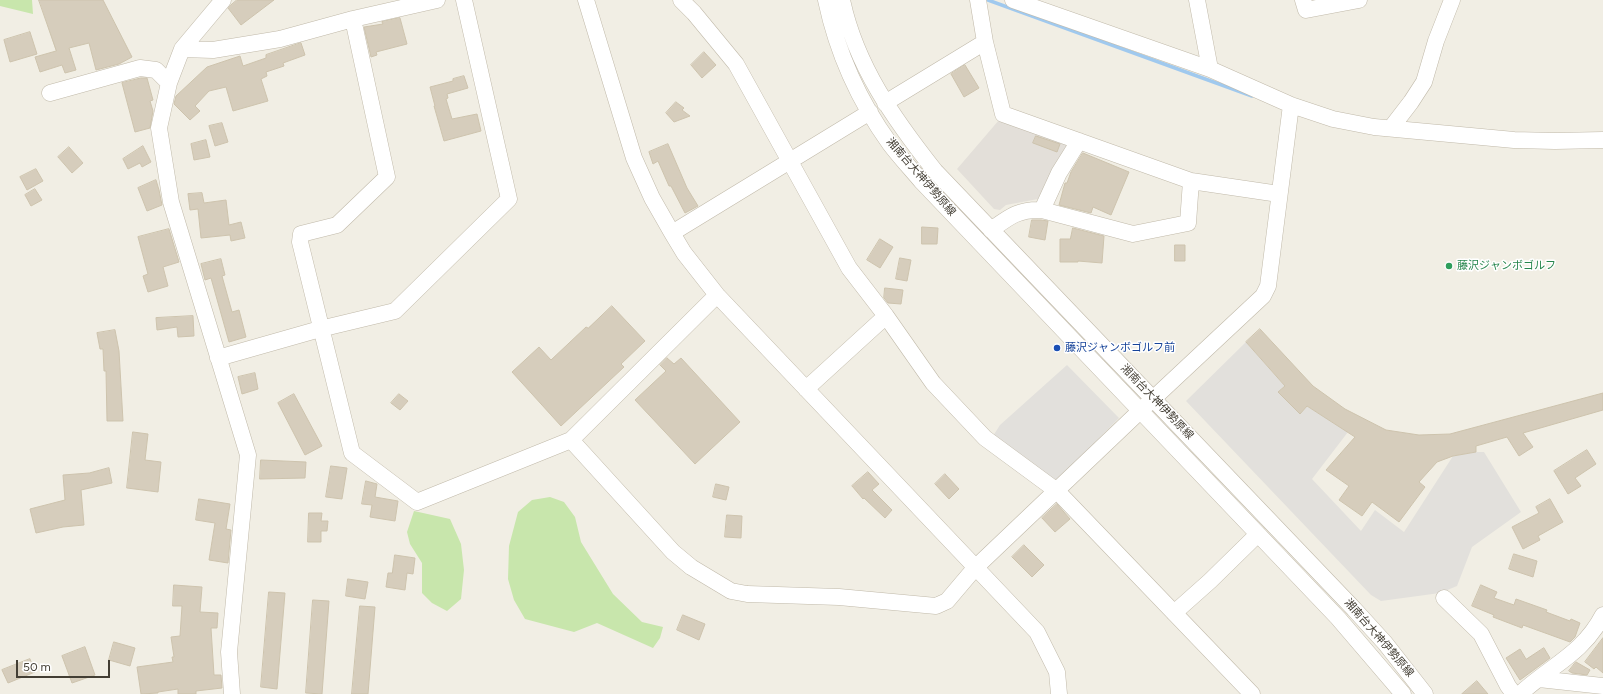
<!DOCTYPE html>
<html>
<head>
<meta charset="utf-8">
<style>
  body { margin:0 }
  #map { position:relative; width:1603px; height:694px; overflow:hidden; background:#f1eee4; font-family:Figtree,sans-serif }
  canvas { display:block }
  .scale { position:absolute; left:16px; top:660px; width:94px; height:18px; box-sizing:border-box; border:2px solid #433e34; border-top:0; padding-left:5px; font-size:12px; line-height:14px; white-space:nowrap; color:#433e34; -webkit-text-stroke:3px #fff; paint-order:stroke }
</style>
</head>
<body>
<div id="map">
<canvas width="1603" height="694"></canvas>
<div class="scale">50 m</div>
</div>
<script>
const g = document.querySelector('canvas').getContext('2d');
g.lineJoin = 'round';
function fill(path, color) {
  g.fillStyle = color;
  g.fill(path, 'evenodd');
}
function strokePath(path, color, width, dash) {
  g.strokeStyle = color;
  g.lineWidth = width;
  g.lineCap = dash ? 'butt' : 'round';
  g.setLineDash(dash || []);
  g.stroke(path);
}
function drawText(font, color, halo, rows, align = 'center') {
  g.font = font + ' Figtree,"Noto Sans JP",sans-serif';
  g.lineWidth = 3;
  g.setLineDash([]);
  g.textBaseline = 'middle';
  g.strokeStyle = halo;
  g.fillStyle = color;
  for (const [text, x, y, turn = 0] of rows) {
    g.save();
    g.translate(x, y);
    g.rotate((+turn || 0) * Math.PI / 180);
    g.textAlign = isNaN(turn) ? turn : align;
    if (halo) g.strokeText(text, 0, 0);
    g.fillText(text, 0, 0);
    g.restore();
  }
}
const industrial = new Path2D(`
  M 999,120 L 1066,141 L 1068,147 L 1051,172 L 1038,199 L 1006,205 L 1000,210 L 994,209 L 957,169 Z`);
const green = new Path2D(`
  M 0,0 L 32,0 L 33,14 L 0,6 Z
  M 550,497 L 564,502 L 575,517 L 581,542 L 613,594 L 642,622 L 663,627 L 660,638 L 653,648 L 597,623 L 574,632 L 525,619 L 514,600 L 508,579 L 509,546 L 518,512 L 532,500 Z
  M 414,511 L 450,519 L 461,544 L 464,570 L 461,599 L 447,611 L 432,603 L 422,593 L 422,563 L 410,544 L 407,532 Z`);
const parking = new Path2D(`
  M 1246,342 L 1285,386 L 1278,392 L 1300,414 L 1307,406 L 1348,432 L 1312,479 L 1361,531 L 1375,510 L 1404,532 L 1453,456 L 1476,452 L 1484,452 L 1521,512 L 1472,547 L 1457,586 L 1440,593 L 1381,601 L 1371,595 L 1186,401 Z
  M 1067,365 L 1119,418 L 1056,482 L 993,436 L 1000,425 Z`);
const stream = new Path2D(`
  M 988,0 L 1252,96`);
const building = new Path2D(`
  M 39,0 L 103,0 L 132,57 L 119,64 L 96,70 L 89,43 L 69,48 L 76,70 L 65,73 L 62,65 L 40,72 L 35,57 L 56,51 Z
  M 237,0 L 274,0 L 241,25 L 228,8 Z
  M 400,18 L 407,44 L 376,52 L 377,55 L 371,57 L 364,27 L 383,24 L 382,22 Z
  M 30,32 L 37,54 L 10,62 L 4,40 Z
  M 301,43 L 305,55 L 283,63 L 284,66 L 266,72 L 267,76 L 261,79 L 268,101 L 233,111 L 226,87 L 209,91 L 195,106 L 200,111 L 190,120 L 174,104 L 176,96 L 207,67 L 240,56 L 243,66 L 266,58 L 266,55 Z
  M 704,52 L 716,65 L 702,78 L 691,65 Z
  M 965,65 L 979,88 L 964,97 L 951,74 Z
  M 464,76 L 468,88 L 447,94 L 448,98 L 446,99 L 452,119 L 477,114 L 481,131 L 444,141 L 434,106 L 435,106 L 430,87 L 453,81 L 453,79 Z
  M 141,78 L 147,78 L 153,100 L 150,101 L 153,111 L 150,128 L 135,132 L 122,83 Z
  M 676,102 L 684,108 L 682,110 L 690,116 L 674,122 L 666,113 Z
  M 222,123 L 228,142 L 215,146 L 209,126 Z
  M 1036,136 L 1060,144 L 1057,152 L 1033,143 Z
  M 206,140 L 210,157 L 194,160 L 191,144 Z
  M 668,144 L 687,188 L 698,206 L 685,213 L 671,186 L 669,186 L 658,161 L 653,164 L 649,152 Z
  M 143,146 L 151,162 L 142,167 L 140,163 L 128,169 L 123,159 Z
  M 69,147 L 83,163 L 72,173 L 58,157 Z
  M 1083,153 L 1129,172 L 1111,215 L 1093,207 L 1091,213 L 1059,205 L 1065,183 L 1067,183 L 1071,172 Z
  M 36,169 L 43,181 L 27,190 L 20,177 Z
  M 156,180 L 159,190 L 162,205 L 147,211 L 138,188 Z
  M 35,189 L 42,200 L 31,206 L 25,195 Z
  M 202,193 L 204,203 L 226,200 L 229,225 L 241,222 L 245,238 L 231,241 L 230,235 L 201,238 L 198,209 L 190,210 L 188,194 Z
  M 1032,220 L 1041,220 L 1048,221 L 1045,240 L 1029,237 Z
  M 922,227 L 938,228 L 937,244 L 922,244 Z
  M 1073,228 L 1104,236 L 1102,263 L 1078,261 L 1078,262 L 1060,262 L 1060,239 L 1070,239 Z
  M 169,229 L 179,262 L 163,267 L 168,286 L 148,292 L 143,276 L 148,274 L 138,237 Z
  M 880,239 L 893,247 L 880,268 L 867,260 Z
  M 1175,245 L 1185,245 L 1185,261 L 1175,261 Z
  M 900,258 L 911,260 L 907,281 L 896,279 Z
  M 221,259 L 225,275 L 222,276 L 232,312 L 239,310 L 246,337 L 229,342 L 211,278 L 205,280 L 201,264 Z
  M 885,288 L 903,290 L 901,304 L 888,303 L 884,298 Z
  M 612,306 L 645,341 L 621,364 L 624,367 L 561,426 L 512,372 L 539,347 L 551,360 L 586,327 L 588,328 Z
  M 193,316 L 194,336 L 178,337 L 177,327 L 157,330 L 156,318 Z
  M 1260,329 L 1313,386 L 1345,409 L 1386,430 L 1419,435 L 1450,434 L 1603,393 L 1603,410 L 1523,433 L 1533,447 L 1519,456 L 1507,437 L 1476,446 L 1476,452 L 1453,456 L 1437,462 L 1419,482 L 1425,487 L 1399,522 L 1372,502 L 1362,516 L 1339,500 L 1349,486 L 1326,470 L 1355,437 L 1307,406 L 1300,414 L 1278,392 L 1285,386 L 1246,342 Z
  M 115,330 L 119,351 L 123,421 L 107,421 L 106,371 L 104,371 L 103,349 L 100,349 L 97,333 Z
  M 667,358 L 674,364 L 681,358 L 740,422 L 695,464 L 635,400 L 666,371 L 660,365 Z
  M 255,373 L 258,389 L 242,394 L 238,377 Z
  M 294,394 L 322,446 L 305,455 L 278,403 Z
  M 399,394 L 408,401 L 400,410 L 391,403 Z
  M 133,432 L 148,434 L 145,460 L 161,462 L 158,492 L 127,488 Z
  M 1587,450 L 1596,464 L 1575,478 L 1581,486 L 1568,494 L 1554,471 Z
  M 261,460 L 306,462 L 305,478 L 260,479 Z
  M 331,466 L 347,468 L 342,499 L 326,497 Z
  M 109,468 L 112,483 L 81,490 L 84,525 L 63,527 L 36,533 L 30,509 L 65,500 L 63,475 L 89,473 Z
  M 868,472 L 879,484 L 872,490 L 892,510 L 885,518 L 864,498 L 863,499 L 852,486 Z
  M 945,474 L 959,489 L 949,499 L 935,484 Z
  M 366,481 L 377,484 L 375,497 L 398,501 L 395,521 L 370,517 L 372,505 L 362,504 Z
  M 716,484 L 729,487 L 726,500 L 713,497 Z
  M 199,499 L 230,504 L 226,529 L 231,530 L 228,563 L 209,560 L 215,523 L 196,520 Z
  M 1550,499 L 1563,522 L 1538,536 L 1540,540 L 1523,549 L 1512,527 L 1539,513 L 1536,507 Z
  M 1057,504 L 1070,519 L 1055,532 L 1042,518 Z
  M 309,513 L 322,513 L 321,521 L 328,521 L 327,531 L 321,531 L 321,542 L 308,542 Z
  M 727,515 L 742,516 L 741,538 L 725,537 Z
  M 1024,545 L 1044,565 L 1032,577 L 1012,557 Z
  M 1514,554 L 1537,561 L 1533,577 L 1509,569 Z
  M 395,555 L 415,558 L 413,574 L 407,573 L 405,590 L 386,587 L 388,573 L 392,573 Z
  M 348,579 L 368,582 L 365,599 L 346,596 Z
  M 174,585 L 202,587 L 200,612 L 218,613 L 217,628 L 211,628 L 214,675 L 221,675 L 222,688 L 196,691 L 196,694 L 178,694 L 178,689 L 158,692 L 158,693 L 141,694 L 137,667 L 173,662 L 172,657 L 174,657 L 171,637 L 180,636 L 182,606 L 173,606 Z
  M 1481,585 L 1497,592 L 1494,598 L 1514,605 L 1516,599 L 1547,610 L 1546,612 L 1570,621 L 1571,619 L 1580,623 L 1575,637 L 1570,642 L 1523,625 L 1522,628 L 1493,617 L 1494,615 L 1472,606 Z
  M 269,592 L 285,593 L 277,689 L 261,687 Z
  M 313,600 L 329,601 L 322,694 L 306,693 Z
  M 360,606 L 375,607 L 368,694 L 352,694 Z
  M 683,615 L 705,624 L 699,640 L 677,630 Z
  M 1603,638 L 1603,673 L 1596,667 L 1594,669 L 1585,662 Z
  M 114,642 L 135,648 L 130,666 L 109,660 Z
  M 85,647 L 95,675 L 72,683 L 62,656 Z
  M 1544,648 L 1550,658 L 1520,680 L 1506,658 L 1520,649 L 1526,659 Z
  M 30,659 L 35,672 L 8,683 L 2,670 Z
  M 1576,662 L 1590,670 L 1587,675 L 1572,673 L 1569,671 Z
  M 1477,681 L 1488,694 L 1462,694 Z`);
const minor = new Path2D(`
  M 223,0 L 182,49 L 169,83 L 159,128 L 171,202 L 248,455 L 229,652 L 232,694
  M 586,0 L 634,158 L 652,198 L 672,233 L 684,253 L 717,295 L 1037,632 L 1057,672 L 1059,694
  M 681,0 L 694,13 L 736,64 L 849,268 L 886,316 L 933,383 L 985,438 L 1057,491 L 1252,694
  M 826,0 C 837,52 859,101 890,144 C 900,157 911,169 922,182 L 1338,618 L 1403,694
  M 842,0 C 856,66 894,119 935,171 L 1354,609 L 1385,643 L 1425,694
  M 978,0 L 985,42 L 1003,114 L 1191,181 L 1279,194
  M 1013,0 L 1210,69 L 1291,105 L 1333,119 L 1374,127 L 1514,140 L 1555,141 L 1603,140
  M 1197,0 L 1210,69
  M 1303,0 L 1306,10 L 1359,0
  M 353,19 L 387,177 L 337,225 L 301,234 L 300,242 L 352,453 L 417,502 L 571,440 L 717,295
  M 182,49 L 213,50 L 280,39 L 353,19 L 437,0
  M 50,93 L 140,68 L 156,70 L 169,83
  M 885,103 L 985,42
  M 1391,128 L 1411,102 L 1424,82 L 1436,41 L 1452,0
  M 1042,210 L 1059,173 L 1079,141
  M 991,230 C 1009,217 1018,209 1042,210 L 1133,234 L 1188,223 L 1191,181
  M 672,233 L 870,112
  M 218,358 L 320,329 L 395,311 L 509,199 L 464,0
  M 806,389 L 886,316
  M 571,440 L 673,552 L 691,567 L 731,591 L 747,594 L 839,597 L 936,606 L 947,601 L 975,568 L 1140,411 L 1263,296 L 1268,286 L 1291,105
  M 1444,598 L 1481,634 L 1508,686 L 1514,694
  M 1174,613 L 1210,581 L 1258,534
  M 1539,679 L 1603,686
  M 1520,694 C 1550,666 1583,654 1603,615`);
const markers = [
  [1449,266,4,"#2e9e5b"],
  [1057,348,4,"#1a4fb4"]
];
const streetNames = [
  ["湘南台大神伊勢原線",921,177,49],
  ["湘南台大神伊勢原線",1157,402,46],
  ["湘南台大神伊勢原線",1379,638,49]
];
const leisureNames = [
  ["藤沢ジャンボゴルフ",1457,266]
];
const transitNames = [
  ["藤沢ジャンボゴルフ前",1065,348]
];
fill(industrial, '#e3dfd9');
fill(green, '#c8e6ac');
fill(parking, '#e2e0dc');
strokePath(stream, '#a0c9ee', 3.5);
fill(building, '#d6cdbc');
strokePath(building, '#cdc3ad', 1);
strokePath(minor, '#c0b9a9', 17);
strokePath(minor, '#fff', 16);
for (const [x, y, r, color] of markers) {
  const dot = new Path2D();
  dot.arc(x, y, r, 0, 2 * Math.PI);
  g.fillStyle = color;
  g.fill(dot);
  strokePath(dot, '#fff', 1.5);
}
drawText('11px', '#433e34', '#fff', streetNames);
drawText('11px', '#27864d', '#fff', leisureNames, 'left');
drawText('11px', '#164399', '#fff', transitNames, 'left');
</script>
</body>
</html>
